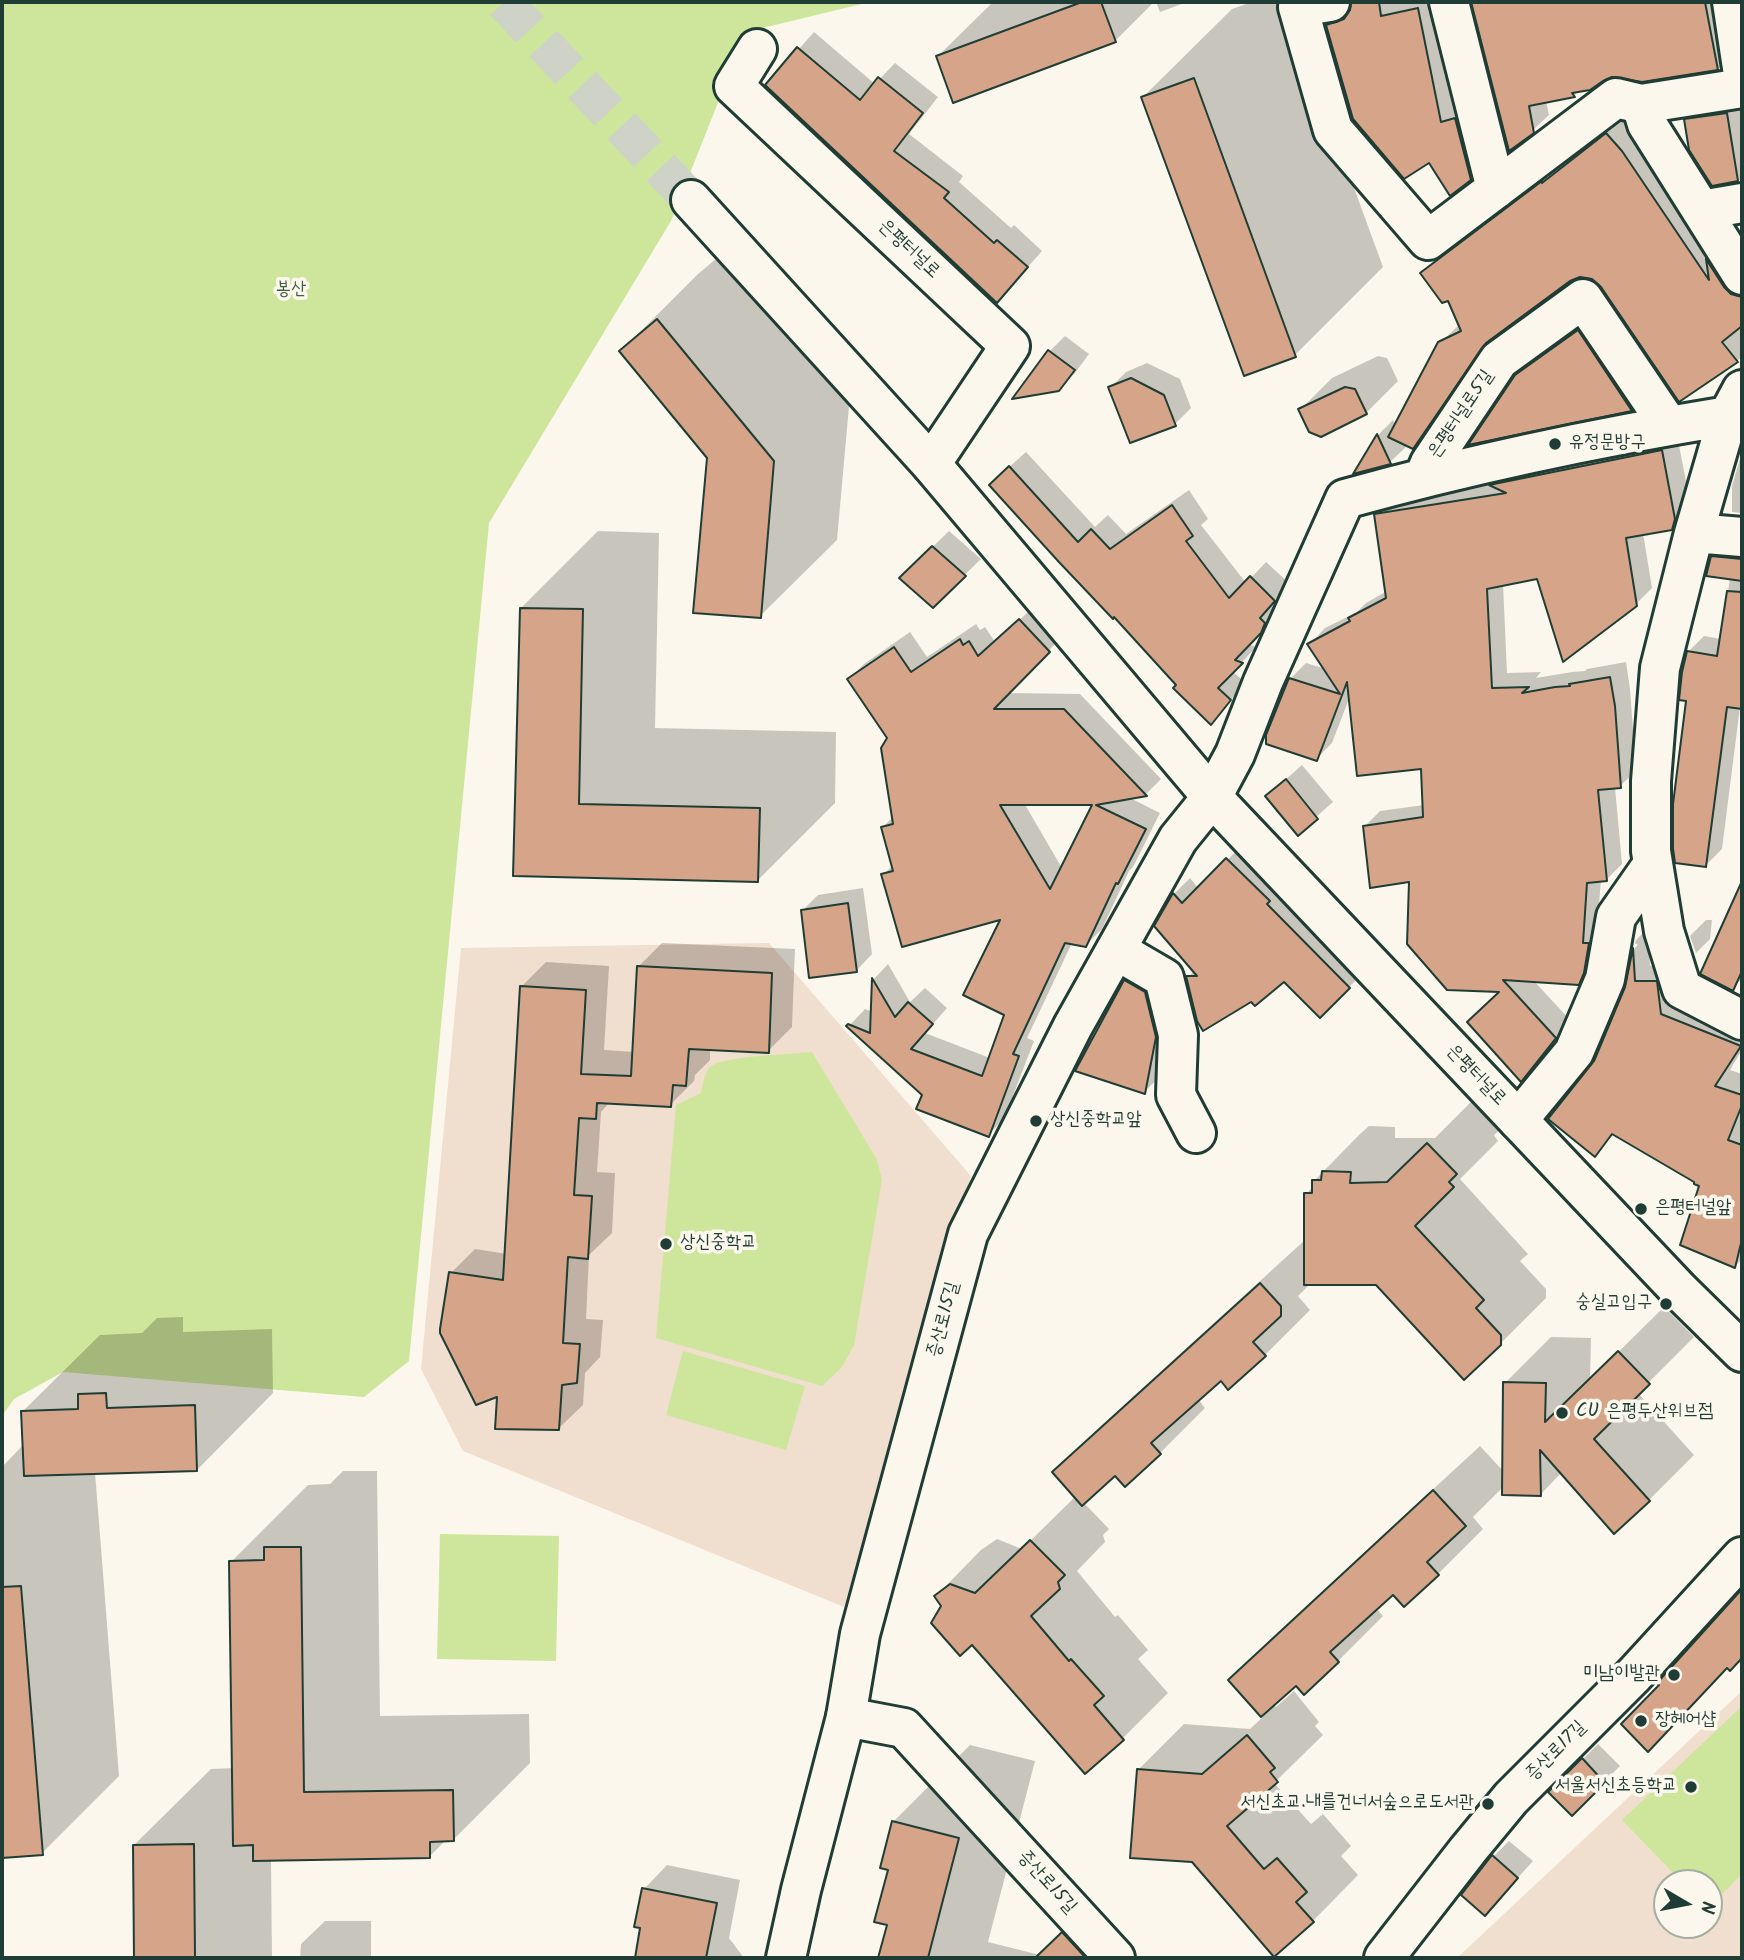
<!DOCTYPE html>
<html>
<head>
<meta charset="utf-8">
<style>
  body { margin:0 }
  #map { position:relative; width:1744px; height:1960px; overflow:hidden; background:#fbf7ec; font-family:Kalam,sans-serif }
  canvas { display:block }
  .frame { position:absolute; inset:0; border:4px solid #1f3d34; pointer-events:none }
  .north { position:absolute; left:1653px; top:1869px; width:70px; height:70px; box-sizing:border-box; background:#fbf7ec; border:2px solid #a3ada2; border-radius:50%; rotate:100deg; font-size:19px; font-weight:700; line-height:28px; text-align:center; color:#1f3d34 }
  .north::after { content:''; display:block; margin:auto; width:24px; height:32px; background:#1f3d34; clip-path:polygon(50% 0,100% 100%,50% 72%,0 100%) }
</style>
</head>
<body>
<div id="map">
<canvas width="1744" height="1960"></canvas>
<div class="frame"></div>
<div class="north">N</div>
</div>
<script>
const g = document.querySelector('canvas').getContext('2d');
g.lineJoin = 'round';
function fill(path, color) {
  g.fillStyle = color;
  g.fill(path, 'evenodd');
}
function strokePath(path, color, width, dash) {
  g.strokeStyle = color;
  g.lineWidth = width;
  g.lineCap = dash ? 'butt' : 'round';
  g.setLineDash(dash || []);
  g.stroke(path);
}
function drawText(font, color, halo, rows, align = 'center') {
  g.font = font + ' Kalam,"Poor Story",sans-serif';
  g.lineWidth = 7;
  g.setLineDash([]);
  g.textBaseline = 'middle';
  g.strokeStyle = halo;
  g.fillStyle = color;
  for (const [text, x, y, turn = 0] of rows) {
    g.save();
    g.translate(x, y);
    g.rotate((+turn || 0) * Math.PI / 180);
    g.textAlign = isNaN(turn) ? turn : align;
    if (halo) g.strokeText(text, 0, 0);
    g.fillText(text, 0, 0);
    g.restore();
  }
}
const built = new Path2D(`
  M 769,943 L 971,1176 L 941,1282 L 844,1607 L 463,1451 L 421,1369 L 461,948 Z
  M 1742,1691 L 1742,1958 L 1457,1958 ZM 1667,1883 L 1709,1883 L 1709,1925 L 1667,1925 Z`);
const green = new Path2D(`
  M 2,2 L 870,2 L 746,32 L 671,221 L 489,523 L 409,1361 L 364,1397 L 63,1372 L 14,1399 L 2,1416 Z
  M 812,1052 L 876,1158 L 882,1179 L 854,1345 L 842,1367 L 822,1386 L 656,1338 L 676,1105 L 701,1093 C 703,1085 704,1073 710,1067 C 721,1056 793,1054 812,1052 Z
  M 683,1351 L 805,1386 L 786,1450 L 666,1415 Z
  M 440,1534 L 559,1536 L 556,1661 L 437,1659 Z
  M 1742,1706 L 1742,1874 L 1709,1907 L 1709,1883 L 1683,1883 L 1622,1820 Z`);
const shadow = new Path2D(`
  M 993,2 L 1154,2 L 1115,41 L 938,56 Z
  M 1156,2 L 1187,2 L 1160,12 Z
  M 1252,2 L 1286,2 L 1383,267 L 1295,355 L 1143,97 L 1232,9 Z
  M 1353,2 L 1435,2 L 1486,163 L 1470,179 L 1430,161 L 1328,25 L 1344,10 L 1352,7 Z
  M 1473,2 L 1724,2 L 1734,53 L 1719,68 L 1642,80 L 1612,75 L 1579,90 L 1575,95 L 1546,101 L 1549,115 L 1532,131 L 1510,148 Z
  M 814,32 L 875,84 L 895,63 L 938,97 L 909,134 L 963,176 L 959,182 L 1011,228 L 1014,225 L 1042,251 L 1012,285 L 767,85 Z
  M 1742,98 L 1742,180 L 1713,184 L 1686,120 L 1702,104 Z
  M 1623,118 L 1742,274 L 1742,357 L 1723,372 L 1592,277 L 1580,276 L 1569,280 L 1495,334 L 1429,431 L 1413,447 L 1404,442 L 1406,447 L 1390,462 L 1356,472 L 1378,435 L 1393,420 L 1396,426 L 1440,343 L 1460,324 L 1449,298 L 1423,274 L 1438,258 L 1558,167 L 1558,169 Z
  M 735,243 L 851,384 L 837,540 L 760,616 L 709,458 L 621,351 L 698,274 Z
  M 1594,316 L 1647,394 L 1631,409 L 1472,442 L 1516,377 L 1533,360 Z
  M 1065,336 L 1089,354 L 1075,373 L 1058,390 L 1049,352 Z
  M 1378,356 L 1387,358 L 1398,381 L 1366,413 L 1300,410 L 1332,378 Z
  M 1147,363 L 1180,379 L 1191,408 L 1175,424 L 1110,388 L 1126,372 Z
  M 1677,435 L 1690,502 L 1688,512 L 1671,528 L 1643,533 L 1652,588 L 1636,604 L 1539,577 L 1503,584 L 1507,673 L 1541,672 L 1536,678 L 1572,672 L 1585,671 L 1587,669 L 1626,662 L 1630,689 L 1636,771 L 1620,786 L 1615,787 L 1622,864 L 1606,880 L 1601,880 L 1594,967 L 1578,983 L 1533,980 L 1571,1021 L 1537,1064 L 1521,1079 L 1502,991 L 1365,826 L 1380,811 L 1424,805 L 1422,767 L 1350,696 L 1332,743 L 1316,759 L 1290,679 L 1306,663 L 1326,669 L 1310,644 L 1325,628 L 1357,612 L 1366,603 L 1387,591 L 1376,514 L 1392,499 L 1494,482 L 1507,470 Z
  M 1026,452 L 1095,527 L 1108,515 L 1126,534 L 1189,490 L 1208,519 L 1201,525 L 1246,583 L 1266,562 L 1290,584 L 1274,601 L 1280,607 L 1277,615 L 1248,644 L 1256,647 L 1233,672 L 1246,683 L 1211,722 L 1178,685 L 1007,469 Z
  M 1742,452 L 1742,513 L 1732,512 L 1732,486 Z
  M 598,531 L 659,533 L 655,728 L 836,732 L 835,803 L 758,880 L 515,875 L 521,608 Z
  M 949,531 L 981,559 L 933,606 L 901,578 Z
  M 1728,541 L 1742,542 L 1742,707 L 1740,707 L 1722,849 L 1706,865 L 1688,700 L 1688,652 L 1704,636 L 1721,639 L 1730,578 L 1712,557 Z
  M 1036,605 L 1064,635 L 1007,693 L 1080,694 L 1161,779 L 1146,794 L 1128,797 L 1160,813 L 1133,867 L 1129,871 L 1102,929 L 1086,945 L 1072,943 L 1027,1038 L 1034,1041 L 1004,1119 L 988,1135 L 924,1094 L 849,1026 L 865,1009 L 873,1012 L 874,979 L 888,964 L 910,1002 L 925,988 L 947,1008 L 925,1033 L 990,1058 L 1007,1015 L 1003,917 L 883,875 L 893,865 L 883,827 L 893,817 L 889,738 L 849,679 L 864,664 L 910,632 L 927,657 L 976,624 L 980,630 L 985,627 L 995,642 ZM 1024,803 L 1095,803 L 1062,868 Z
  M 1302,765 L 1333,802 L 1298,833 L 1267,796 Z
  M 1243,844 L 1365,971 L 1320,1016 L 1284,979 L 1188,977 L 1195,970 L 1156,926 L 1174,894 L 1190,878 L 1199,889 Z
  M 1742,886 L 1742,979 L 1732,988 L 1703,973 Z
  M 863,888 L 872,954 L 857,970 L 802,911 L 818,895 Z
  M 1706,920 L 1712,920 L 1710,939 L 1696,953 L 1690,936 Z
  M 1652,924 L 1649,947 L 1650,966 L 1672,966 L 1742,1025 L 1742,1050 L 1730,1070 L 1742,1074 L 1742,1259 L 1735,1266 L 1701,1185 L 1615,1133 L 1595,1154 L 1595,1062 L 1627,988 L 1634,949 L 1638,945 L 1635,943 L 1636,940 Z
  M 662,943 L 795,949 L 792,1027 L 768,1051 L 710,1048 L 710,1060 L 695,1075 L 694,1081 L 670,1105 L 610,1102 L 601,1112 L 597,1172 L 615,1173 L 612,1233 L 589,1255 L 586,1319 L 603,1320 L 600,1357 L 585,1373 L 583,1405 L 559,1428 L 499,1394 L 451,1273 L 475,1249 L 507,1254 L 522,986 L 546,962 L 609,966 L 604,1050 L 634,1052 L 638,967 Z
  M 1149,957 L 1168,1069 L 1144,1092 L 1125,981 Z
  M 1474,1099 L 1502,1128 L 1494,1135 L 1498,1141 L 1460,1179 L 1528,1254 L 1520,1261 L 1546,1289 L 1546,1298 L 1500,1344 L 1377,1283 L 1311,1283 L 1298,1296 L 1310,1310 L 1265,1355 L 1221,1378 L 1198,1399 L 1205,1408 L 1160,1453 L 1115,1474 L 1083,1502 L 1109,1529 L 1103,1535 L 1105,1542 L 1077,1571 L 1115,1617 L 1118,1615 L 1148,1650 L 1138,1659 L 1168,1693 L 1122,1739 L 943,1606 L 936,1596 L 981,1550 L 997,1539 L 1022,1549 L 1076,1496 L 1054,1472 L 1100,1427 L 1306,1239 L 1306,1194 L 1314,1186 L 1314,1181 L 1359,1135 L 1369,1126 L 1395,1127 L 1395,1138 L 1435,1138 Z
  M 1664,1307 L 1694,1337 L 1638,1393 L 1694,1455 L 1649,1500 L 1562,1472 L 1541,1494 L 1504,1486 L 1473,1517 L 1483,1529 L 1438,1574 L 1404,1605 L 1393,1592 L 1376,1608 L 1383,1616 L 1338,1661 L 1296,1684 L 1273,1704 L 1276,1707 L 1294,1691 L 1319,1722 L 1315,1726 L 1323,1735 L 1274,1783 L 1311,1824 L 1323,1814 L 1351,1846 L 1341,1856 L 1358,1875 L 1313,1921 L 1274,1954 L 1138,1770 L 1184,1724 L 1250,1729 L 1263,1717 L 1230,1680 L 1275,1635 L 1480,1446 L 1504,1472 L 1505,1383 L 1551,1337 L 1591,1338 L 1590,1380 Z
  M 183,1317 L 183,1332 L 272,1329 L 273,1393 L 197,1470 L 95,1472 L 119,1776 L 42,1853 L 2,1856 L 2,1467 L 24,1444 L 23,1411 L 100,1335 L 142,1333 L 157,1318 Z
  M 343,1471 L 377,1471 L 380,1716 L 529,1714 L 530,1763 L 453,1840 L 446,1840 L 429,1857 L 271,1859 L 272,1958 L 135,1958 L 134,1845 L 211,1769 L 233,1768 L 231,1562 L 308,1485 L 330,1484 Z
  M 1598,1744 L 1620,1766 L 1572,1814 L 1550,1792 Z
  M 970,1745 L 1035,1761 L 988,1942 L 1040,1955 L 1079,1918 L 1116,1958 L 880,1958 L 889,1924 L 890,1868 L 893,1822 Z
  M 1509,1841 L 1533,1861 L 1485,1914 L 1493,1857 Z
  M 667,1865 L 740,1880 L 729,1938 L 744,1958 L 637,1958 L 642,1926 L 644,1889 Z
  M 325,1921 L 371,1921 L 371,1958 L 300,1958 L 301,1944 Z`);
const building = new Path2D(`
  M 1082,2 L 1101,2 L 1116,42 L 953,103 L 936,56 Z
  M 1351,2 L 1379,2 L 1381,16 L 1418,8 L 1441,122 L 1455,118 L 1471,180 L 1450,196 L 1429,163 L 1404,179 L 1353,119 L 1326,25 L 1344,19 L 1350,10 Z
  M 1471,2 L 1705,2 L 1718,70 L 1642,82 L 1612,77 L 1603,81 L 1590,90 L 1572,93 L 1575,97 L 1529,106 L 1534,133 L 1509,151 Z
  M 797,47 L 860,100 L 878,77 L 923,113 L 894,151 L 949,192 L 944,198 L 994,243 L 997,240 L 1028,267 L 997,303 L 765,85 Z
  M 1194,78 L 1296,357 L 1244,376 L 1141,97 Z
  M 1727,113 L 1738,181 L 1712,186 L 1689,150 L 1684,119 Z
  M 1606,133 L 1622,151 L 1709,280 L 1706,259 L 1724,287 L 1731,294 L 1742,297 L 1742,326 L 1722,342 L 1738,362 L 1679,402 L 1601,287 L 1592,279 L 1580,277 L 1570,281 L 1486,343 L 1413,449 L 1388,437 L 1438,342 L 1461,331 L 1448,301 L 1442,303 L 1420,273 L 1542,181 L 1542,183 Z
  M 657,319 L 774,461 L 761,618 L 693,613 L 707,458 L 619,351 Z
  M 1578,330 L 1632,411 L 1468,445 L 1515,375 Z
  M 1048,350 L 1075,370 L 1059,391 L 1012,399 Z
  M 1131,378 L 1164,395 L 1176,426 L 1130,443 L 1108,387 Z
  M 1345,387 L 1355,389 L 1367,414 L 1321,437 L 1309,432 L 1298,409 Z
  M 1377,434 L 1391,464 L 1353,474 Z
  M 1662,450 L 1675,519 L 1672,530 L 1626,538 L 1637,606 L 1563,662 L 1537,579 L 1487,589 L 1492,688 L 1529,687 L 1522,693 L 1555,687 L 1570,686 L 1569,684 L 1610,677 L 1615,706 L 1621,788 L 1598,790 L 1607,881 L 1587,883 L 1583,943 L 1589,943 L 1584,973 L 1579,985 L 1503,980 L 1556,1038 L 1521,1082 L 1467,1022 L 1499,992 L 1447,990 L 1407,944 L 1409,882 L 1370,888 L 1363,826 L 1423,817 L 1421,769 L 1357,776 L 1347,682 L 1317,761 L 1266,744 L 1266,735 L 1289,678 L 1340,694 L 1307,644 L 1350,621 L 1348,618 L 1386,598 L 1374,514 L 1506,493 L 1489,485 Z
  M 1009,466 L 1078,542 L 1091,529 L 1110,549 L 1172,505 L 1193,536 L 1186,541 L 1229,598 L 1250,576 L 1275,601 L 1260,618 L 1265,623 L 1261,633 L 1235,660 L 1243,663 L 1218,688 L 1231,700 L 1211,725 L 1173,688 L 1176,685 L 1114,617 L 1113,619 L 1058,561 L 989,485 Z
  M 932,546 L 966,576 L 933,608 L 899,578 Z
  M 1711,556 L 1742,559 L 1742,581 L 1706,576 Z
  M 1727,591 L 1742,592 L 1742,709 L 1727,707 L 1706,867 L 1675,863 L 1673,849 L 1673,804 L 1686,701 L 1679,700 L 1682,672 L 1687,651 L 1717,656 Z
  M 520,608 L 583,609 L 579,804 L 760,808 L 758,882 L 513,876 Z
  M 1019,619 L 1050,652 L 994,709 L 1064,709 L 1147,796 L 1096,805 L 1146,829 L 1118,884 L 1116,883 L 1086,947 L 1065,943 L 1013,1054 L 1019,1056 L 989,1137 L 916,1109 L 922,1095 L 846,1026 L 848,1024 L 870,1033 L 872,978 L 895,1017 L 908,1002 L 933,1024 L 911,1049 L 982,1076 L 1004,1015 L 963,995 L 1000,920 L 902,947 L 881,874 L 893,871 L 881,827 L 893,824 L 881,748 L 887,738 L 847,679 L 894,647 L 911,672 L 960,639 L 963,645 L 969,641 L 978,656 ZM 1000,805 L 1092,805 L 1050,889 Z
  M 1286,779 L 1318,819 L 1298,836 L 1265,796 Z
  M 1226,858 L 1270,901 L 1267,904 L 1350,988 L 1320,1018 L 1284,982 L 1255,1006 L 1251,1002 L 1203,1031 L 1197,1021 L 1186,976 L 1197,976 L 1154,926 L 1173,893 L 1182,903 Z
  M 1742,881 L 1742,971 L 1733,991 L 1700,974 Z
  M 848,903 L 857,972 L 809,978 L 801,910 Z
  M 1633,948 L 1635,981 L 1657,981 L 1661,1014 L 1741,1046 L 1715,1086 L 1742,1095 L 1742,1105 L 1728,1140 L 1742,1145 L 1742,1239 L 1735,1268 L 1680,1245 L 1699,1186 L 1694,1184 L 1694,1182 L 1612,1134 L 1595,1157 L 1548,1119 L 1594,1061 L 1625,987 Z
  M 637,966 L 772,973 L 769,1053 L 689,1049 L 686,1086 L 673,1085 L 671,1107 L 597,1103 L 596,1119 L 579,1118 L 574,1195 L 592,1196 L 588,1259 L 568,1257 L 563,1343 L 580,1344 L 577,1383 L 562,1385 L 559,1430 L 495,1429 L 497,1397 L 476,1405 L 440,1333 L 440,1329 L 449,1272 L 503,1280 L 520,986 L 586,990 L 581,1074 L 631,1076 Z
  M 1124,980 L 1145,992 L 1156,1037 L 1145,1094 L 1075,1071 Z
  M 1427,1143 L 1457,1174 L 1449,1182 L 1454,1187 L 1415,1226 L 1484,1300 L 1476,1308 L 1501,1335 L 1501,1345 L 1464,1380 L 1376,1285 L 1304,1285 L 1304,1193 L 1312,1193 L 1312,1180 L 1321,1180 L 1322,1171 L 1351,1172 L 1350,1183 L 1387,1182 Z
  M 1260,1283 L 1281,1306 L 1281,1316 L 1253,1342 L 1266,1356 L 1228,1390 L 1221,1381 L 1151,1443 L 1161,1454 L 1125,1487 L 1115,1476 L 1082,1506 L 1052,1472 Z
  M 1618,1351 L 1650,1384 L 1594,1439 L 1650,1501 L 1614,1534 L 1540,1450 L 1541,1496 L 1502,1495 L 1503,1382 L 1546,1383 L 1545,1422 Z
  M 106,1393 L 107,1408 L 195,1405 L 197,1471 L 24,1476 L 21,1411 L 78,1409 L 78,1394 Z
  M 1433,1490 L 1466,1526 L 1427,1562 L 1439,1575 L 1404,1607 L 1393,1595 L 1330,1652 L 1339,1662 L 1304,1695 L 1296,1686 L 1261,1717 L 1228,1680 Z
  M 1030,1540 L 1065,1575 L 1058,1582 L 1060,1589 L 1031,1616 L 1069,1661 L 1071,1659 L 1104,1696 L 1094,1705 L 1124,1740 L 1085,1774 L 972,1645 L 960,1656 L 931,1623 L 941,1606 L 934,1596 L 950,1584 L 975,1593 Z
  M 264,1547 L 301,1547 L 304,1792 L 453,1790 L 454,1841 L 430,1842 L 430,1858 L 253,1861 L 253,1845 L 233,1846 L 229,1561 L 264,1560 Z
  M 21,1586 L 43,1855 L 2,1858 L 2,1587 Z
  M 1742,1589 L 1742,1658 L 1730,1671 L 1727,1668 L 1648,1752 L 1621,1724 L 1659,1685 L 1657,1683 Z
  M 1247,1735 L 1275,1768 L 1270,1772 L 1278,1782 L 1227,1826 L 1264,1869 L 1277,1858 L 1307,1892 L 1296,1902 L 1314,1922 L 1274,1957 L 1192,1862 L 1130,1858 L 1137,1769 L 1202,1774 Z
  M 1582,1758 L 1605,1783 L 1572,1816 L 1548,1792 Z
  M 892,1821 L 959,1838 L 928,1958 L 878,1958 L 887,1925 L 874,1922 L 888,1870 L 880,1868 Z
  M 194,1844 L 195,1958 L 134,1958 L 133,1845 Z
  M 1492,1855 L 1518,1878 L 1485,1916 L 1461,1895 Z
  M 642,1888 L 717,1903 L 706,1958 L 635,1958 L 640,1928 L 634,1927 Z
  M 1062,1932 L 1086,1958 L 1035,1958 Z`);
const majorTunnel = new Path2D(`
  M 504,2 L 691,200`);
const minor = new Path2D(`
  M 1330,2 L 1298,7 L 1333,130 L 1428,240 L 1616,98 L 1641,104 L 1742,88
  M 1449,2 L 1496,189
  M 1732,2 L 1742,68
  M 757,49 L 734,86 L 1010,346 L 931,464
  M 1641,104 L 1647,124 L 1742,275
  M 1701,210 L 1742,203
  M 1742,390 L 1728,416 L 1694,533 L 1660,668 L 1651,781 L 1651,851 L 1664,931 L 1682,989 L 1742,1020
  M 1424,477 L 1430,463 L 1499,360 L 1583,299 L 1669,426
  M 1694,533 L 1742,537
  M 1212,797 L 1235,754 L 1263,682 L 1345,499 C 1471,464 1599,437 1728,416
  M 1116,950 L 1164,978 L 1178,1035 L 1176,1095 L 1196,1133
  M 1518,1120 L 1574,1052 L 1605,979 L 1616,917 L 1653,864
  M 846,1717 L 904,1728 L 1115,1958
  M 1384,1958 L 1468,1850 L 1511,1798 L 1634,1675 L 1742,1557`);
const major = new Path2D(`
  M 691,200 L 931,464 L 1212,797 L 1679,1290 L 1742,1352
  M 786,1958 L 801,1890 L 846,1717 L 860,1634 L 968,1234 L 1073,1026 L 1178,839 L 1212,797`);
const markers = [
  [1555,444,7,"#1f3d34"],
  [1036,1121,7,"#1f3d34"],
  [1641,1209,7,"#1f3d34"],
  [666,1244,7,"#1f3d34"],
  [1666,1304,7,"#1f3d34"],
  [1562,1413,7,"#1f3d34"],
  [1674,1675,7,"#1f3d34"],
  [1641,1721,7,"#1f3d34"],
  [1691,1787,7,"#1f3d34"],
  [1488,1804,7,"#1f3d34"]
];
const streetNames = [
  ["은평터널로",908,250,43],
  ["은평터널로5길",1462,415,-56],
  ["은평터널로",1475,1076,46],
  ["증산로15길",945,1320,-75],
  ["증산로17길",1557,1752,-45],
  ["증산로15길",1046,1883,48]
];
const parkNames = [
  ["봉산",291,291]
];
const poiNames = [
  ["유정문방구",1569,444],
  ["상신중학교앞",1050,1121],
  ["은평터널앞",1655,1209],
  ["상신중학교",680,1244],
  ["숭실고입구",1652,1304,"right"],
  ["CU 은평두산위브점",1576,1413],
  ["미남이발관",1660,1675,"right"],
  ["장헤어샵",1655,1721],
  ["서울서신초등학교",1677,1787,"right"],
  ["서신초교.내를건너서숲으로도서관",1474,1804,"right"]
];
fill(built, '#f0dece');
fill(green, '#cee69c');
fill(shadow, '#0003');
fill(building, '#d6a589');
strokePath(building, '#1f3d34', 2);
strokePath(majorTunnel, '#cfd2c7', 38, [38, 19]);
strokePath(minor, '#1f3d34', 44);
strokePath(major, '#1f3d34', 44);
strokePath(minor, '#fbf7ec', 38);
strokePath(major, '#fbf7ec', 38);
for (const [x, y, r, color] of markers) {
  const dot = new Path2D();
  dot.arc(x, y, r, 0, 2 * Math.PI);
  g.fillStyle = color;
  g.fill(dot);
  strokePath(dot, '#fbf7ec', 2.5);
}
drawText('19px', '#1f3d34', '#fbf7ec', streetNames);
drawText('19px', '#425f49', '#fbf7ec', parkNames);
drawText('19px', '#1f3d34', '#fbf7ec', poiNames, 'left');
</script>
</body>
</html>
